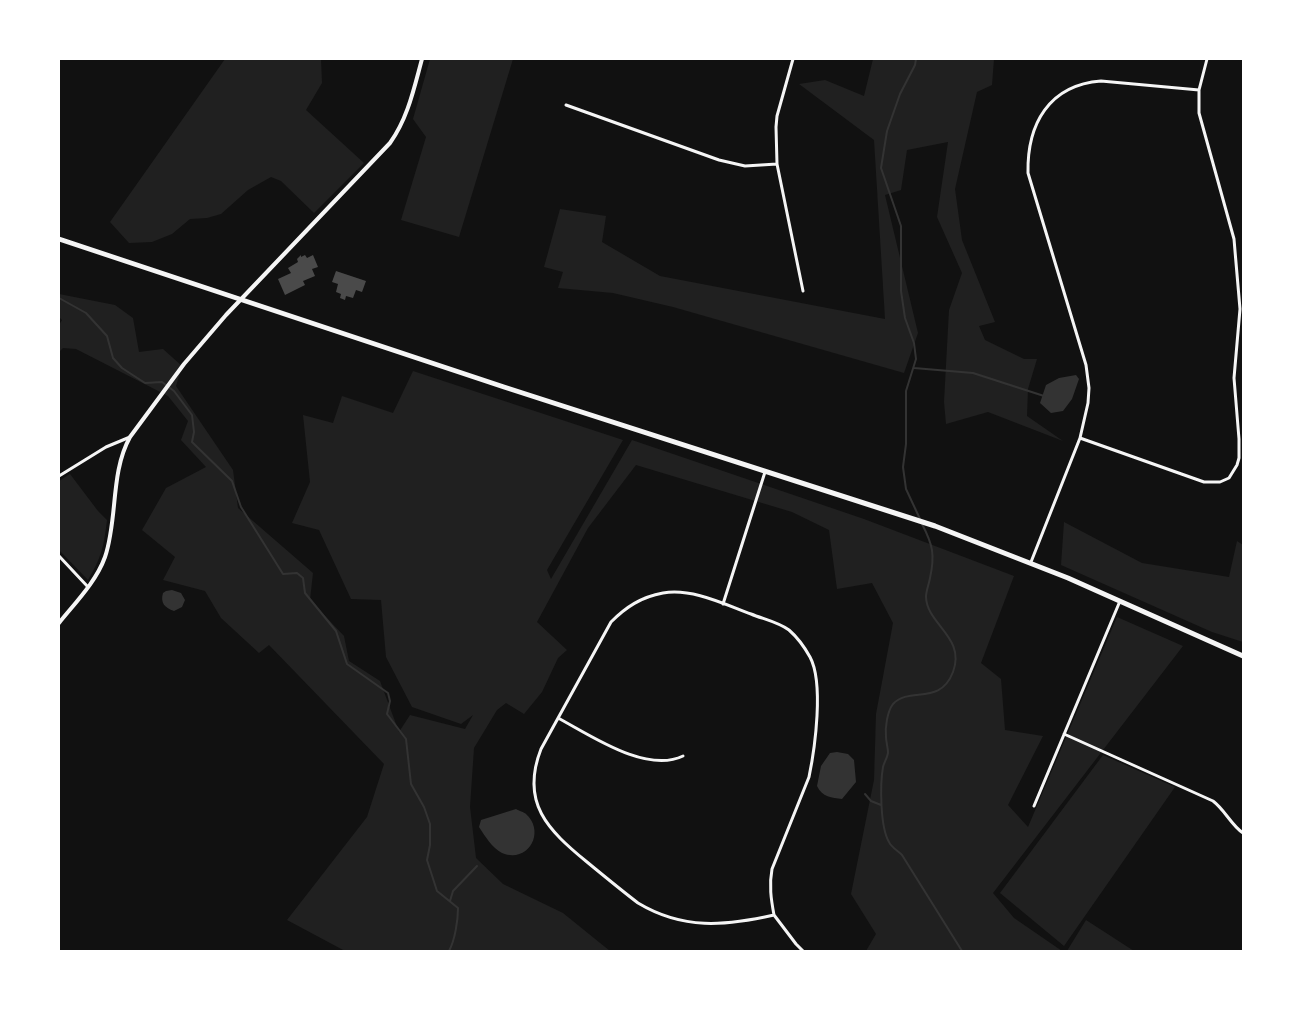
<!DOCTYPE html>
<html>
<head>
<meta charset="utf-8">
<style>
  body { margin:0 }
  #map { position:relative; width:1302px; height:1010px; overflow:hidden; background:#111; font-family:Figtree,sans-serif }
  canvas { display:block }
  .frame { position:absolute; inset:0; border:60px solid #fff; pointer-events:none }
</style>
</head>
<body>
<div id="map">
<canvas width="1302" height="1010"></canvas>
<div class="frame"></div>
</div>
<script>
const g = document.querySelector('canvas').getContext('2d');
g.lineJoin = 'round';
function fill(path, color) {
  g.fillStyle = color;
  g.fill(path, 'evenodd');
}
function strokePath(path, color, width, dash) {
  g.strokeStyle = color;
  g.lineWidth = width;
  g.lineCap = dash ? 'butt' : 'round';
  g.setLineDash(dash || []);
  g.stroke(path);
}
const green = new Path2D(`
  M 225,59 L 321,59 L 322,83 L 306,110 L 364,163 L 314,213 L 281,181 L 271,177 L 248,190 L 221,214 L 207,218 L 190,219 L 172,234 L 152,242 L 129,243 L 110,222 Z
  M 430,59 L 513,59 L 459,237 L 401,220 L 426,137 L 413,119 Z
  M 873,59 L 994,59 L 992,85 L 977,92 L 955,189 L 962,240 L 995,322 L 979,326 L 985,340 L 1024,359 L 1037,359 L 1028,389 L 1027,416 L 1063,441 L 988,412 L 946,424 L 944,402 L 949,310 L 962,273 L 937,217 L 948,142 L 907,150 L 901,190 L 885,195 L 918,333 L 904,373 L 673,307 L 613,293 L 558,288 L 563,272 L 544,267 L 560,209 L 606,216 L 602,242 L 660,276 L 885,319 L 874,140 L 799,84 L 825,80 L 864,96 Z
  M 59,294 L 115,305 L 133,318 L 139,352 L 163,349 L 182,366 L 176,386 L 233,470 L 238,508 L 313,573 L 310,600 L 344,636 L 349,661 L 380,681 L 399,732 L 410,715 L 465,729 L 473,715 L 461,724 L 412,707 L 386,657 L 381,600 L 351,599 L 319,530 L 292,523 L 310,482 L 303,415 L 333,423 L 342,396 L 393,413 L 413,371 L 623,440 L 547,570 L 551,579 L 632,440 L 864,519 L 1014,576 L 981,663 L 1001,679 L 1005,730 L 1043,736 L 1008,805 L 1028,827 L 1117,617 L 1183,646 L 993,893 L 1014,918 L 1062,951 L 866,951 L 876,934 L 851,894 L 874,780 L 876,714 L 893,623 L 872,583 L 837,589 L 829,530 L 792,512 L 636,465 L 588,528 L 537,622 L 567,650 L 558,658 L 542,692 L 524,714 L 506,703 L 497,710 L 474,748 L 470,807 L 476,858 L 503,884 L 563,913 L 610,951 L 567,951 L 565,950 L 563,951 L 345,951 L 287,920 L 367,817 L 384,764 L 269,645 L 259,653 L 221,618 L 205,591 L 163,580 L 175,557 L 142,530 L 166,488 L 206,467 L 181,440 L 188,421 L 168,396 L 76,349 L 63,348 L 59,352 L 59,325 L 62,320 L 59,317 Z
  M 70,474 L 98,511 L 107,520 C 104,545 102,557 88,580 L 59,550 L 59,481 Z
  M 1064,522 L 1142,563 L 1229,577 L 1237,541 L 1243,545 L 1243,642 L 1212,632 L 1061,565 Z
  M 1103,755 L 1175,787 L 1064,946 L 1000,893 Z
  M 1086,920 L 1134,951 L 1067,951 Z`);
const water = new Path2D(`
  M 1076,375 L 1079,379 L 1072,399 L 1063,411 L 1051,413 L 1040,403 L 1046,385 L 1059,378 Z
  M 172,590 L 181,593 L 185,600 L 182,607 L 174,611 C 165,608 160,603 163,593 L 166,591 Z
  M 837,752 L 848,754 L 854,760 L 856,782 L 842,799 C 832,798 822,797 817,786 L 821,766 L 830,753 Z
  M 516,809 C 519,811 524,812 526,814 C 546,832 528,864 502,853 C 492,848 485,836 479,827 L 481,820 Z`);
const stream = new Path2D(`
  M 916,59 L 915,65 L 900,94 L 887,131 L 881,168 L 901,226 L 901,291 L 905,318 L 914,343 L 916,359 L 906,391 L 906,444 L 903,467 L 906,489 L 920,519
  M 59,298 L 86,313 L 107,336 L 113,358 L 122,368 L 145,383 L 162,382 L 174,391 L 192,415 L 194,432 L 192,442 L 232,481 L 241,507 L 283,574 L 297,573 L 303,578 L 305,593 L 336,631 L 347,664 L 388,693 L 390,701 L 387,714 L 406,739 L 411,784 L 424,807 L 430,824 L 430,845 L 427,860 L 437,891 L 458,908 C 458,920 455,940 449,951
  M 914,368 L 973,373 L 1044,396
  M 922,524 C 933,545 935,555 930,578 C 929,584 926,591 926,597 C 927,625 966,637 953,672 C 940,706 910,686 893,704 C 887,712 885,728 886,737 C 886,742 888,748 888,752 C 888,757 884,762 883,767 C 880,784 880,827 889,842 C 891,847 898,851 902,855 L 962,951
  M 865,794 L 871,801 L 881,805
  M 450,901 L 453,891 L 477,866`);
const building = new Path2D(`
  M 301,255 L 301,257 L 305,255 L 307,258 L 313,255 L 318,267 L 312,269 L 315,276 L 303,281 L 305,285 L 285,295 L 278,279 L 291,273 L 288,268 L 298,262 L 297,259 Z
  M 336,271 L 366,281 L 362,292 L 356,290 L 353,298 L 346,296 L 345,300 L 340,298 L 341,294 L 336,292 L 338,284 L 332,282 Z`);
const minor = new Path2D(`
  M 793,59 L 777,116 L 776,127 L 777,164 L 803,291
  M 566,105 L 719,160 L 745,166 L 777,164
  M 1080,438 L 1204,482 L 1220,482 L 1229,478 L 1237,465 L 1239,458 L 1239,439 L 1234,378 L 1240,309 L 1235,251 L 1234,239 L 1199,113 L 1199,90 L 1207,59
  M 59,476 L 106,447 L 130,437
  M 59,556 L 88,587
  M 1031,562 L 1080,438 L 1088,403 L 1089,388 L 1086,365 L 1028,173 C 1027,124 1049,85 1101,81 L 1199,90
  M 723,604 L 765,472
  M 558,718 C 590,735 646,774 683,756
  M 1064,734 L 1213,801 C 1225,810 1231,825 1243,833
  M 1034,806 L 1120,601
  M 774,915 C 771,899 769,885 772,869 L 809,777 C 815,748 824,683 810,657 C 805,648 797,637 789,630 C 778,622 763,619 751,614 C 724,604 692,588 663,593 C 641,597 626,607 611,622 L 541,749 C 520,803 548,830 587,862 C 604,876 621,890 638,903 C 683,930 725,926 774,915 L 796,944 L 803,951`);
const tertiary = new Path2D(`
  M 59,623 C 75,603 96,582 105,557 C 118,519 110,473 130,437 L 184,364 L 226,315 L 390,143 C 408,118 414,88 422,59`);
const trunk = new Path2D(`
  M 59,239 L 504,387 L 935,526 L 1068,578 L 1243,656`);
fill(green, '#202020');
fill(water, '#333');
strokePath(stream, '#333', 2);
fill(building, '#4a4a4a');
strokePath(minor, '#f5f5f5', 3);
strokePath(tertiary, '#f5f5f5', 4);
strokePath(trunk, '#f5f5f5', 5);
</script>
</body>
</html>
